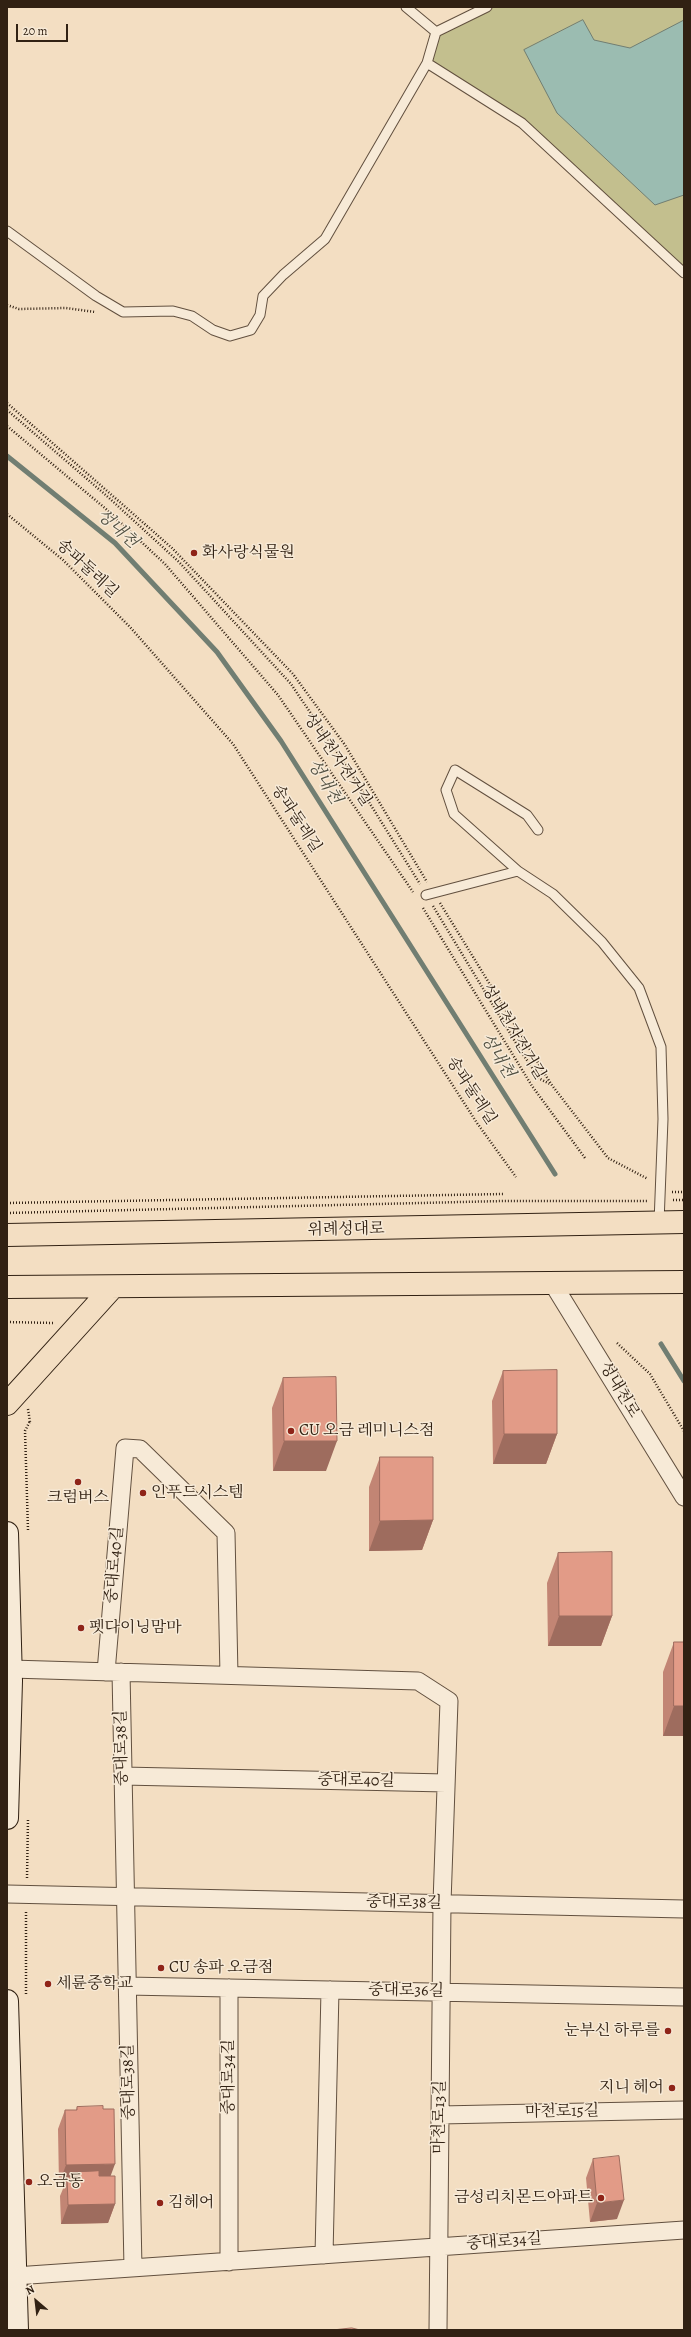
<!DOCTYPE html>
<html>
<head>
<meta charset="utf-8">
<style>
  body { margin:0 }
  #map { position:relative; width:691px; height:2337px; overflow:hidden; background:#f3dec2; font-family:Alegreya,serif }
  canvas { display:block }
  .frame { position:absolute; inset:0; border:8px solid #312113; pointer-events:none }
  .north { position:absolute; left:16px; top:2281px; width:40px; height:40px; -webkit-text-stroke:3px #f7ead7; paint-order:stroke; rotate:332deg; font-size:11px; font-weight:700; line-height:16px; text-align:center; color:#312113 }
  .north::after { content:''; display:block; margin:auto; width:14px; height:18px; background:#312113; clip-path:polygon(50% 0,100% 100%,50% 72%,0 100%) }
  .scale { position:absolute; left:16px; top:24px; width:52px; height:18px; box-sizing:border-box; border:2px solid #312113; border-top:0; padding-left:5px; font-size:12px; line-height:14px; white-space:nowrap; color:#312113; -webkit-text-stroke:3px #f7ead7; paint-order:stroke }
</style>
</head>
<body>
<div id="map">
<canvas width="691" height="2337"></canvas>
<div class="frame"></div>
<div class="north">N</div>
<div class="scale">20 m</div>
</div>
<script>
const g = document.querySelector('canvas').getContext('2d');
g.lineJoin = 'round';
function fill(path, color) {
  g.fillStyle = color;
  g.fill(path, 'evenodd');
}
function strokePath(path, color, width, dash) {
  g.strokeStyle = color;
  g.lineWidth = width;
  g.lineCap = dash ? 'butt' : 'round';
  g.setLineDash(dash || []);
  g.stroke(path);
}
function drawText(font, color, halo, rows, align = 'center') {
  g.font = font + ' Alegreya,"Noto Serif KR",serif';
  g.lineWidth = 3;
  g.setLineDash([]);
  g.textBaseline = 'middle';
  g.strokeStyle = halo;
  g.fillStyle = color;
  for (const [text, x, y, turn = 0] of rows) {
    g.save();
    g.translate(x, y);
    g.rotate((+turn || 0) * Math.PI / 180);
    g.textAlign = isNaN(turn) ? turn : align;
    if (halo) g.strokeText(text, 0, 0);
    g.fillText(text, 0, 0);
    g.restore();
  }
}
const green = new Path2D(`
  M 487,7 L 684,7 L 684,273 L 522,123 L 427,63 L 436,32 Z`);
const water = new Path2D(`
  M 583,20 L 594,40 L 630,48 L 684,20 L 684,195 L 655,205 L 557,113 L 524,50 Z`);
const stream = new Path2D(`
  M 7,456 L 115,543 L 217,652 L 281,741 L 555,1174
  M 661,1344 L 684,1381`);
const path = new Path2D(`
  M 7,305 L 19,309 L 66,308 L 95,312
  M 7,403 L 172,548 L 293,674 L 345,745 L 427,882
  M 7,410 L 108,497 L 179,562 L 291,684 L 349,770 L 420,884
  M 7,426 L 106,509 L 165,564 L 278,695 L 413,892
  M 7,514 L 63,560 L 130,627 L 233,744 L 477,1123 L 516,1177
  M 440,903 L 551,1084 L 608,1158 L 648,1179
  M 433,906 L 522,1053 L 540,1079 L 550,1084
  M 423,908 L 532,1086 L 585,1158
  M 672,1192 L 684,1192
  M 673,1200 L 684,1200
  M 7,1203 L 503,1194
  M 7,1213 L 503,1201 L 648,1201
  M 7,1322 L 54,1323
  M 617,1343 L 650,1374 L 684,1431
  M 28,1409 L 30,1422
  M 28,1530 L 25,1431 L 30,1421
  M 27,1878 L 28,1819
  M 26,1994 L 26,1911`);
const service = new Path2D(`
  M 406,7 L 436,32
  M 427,63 L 522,123 L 684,273
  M 7,231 L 96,296 L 123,312 L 173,311 L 192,316 L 213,330 L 230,336 L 251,330 L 260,315 L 263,296 L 283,275 L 325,239 L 427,63 L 436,32 L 487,7
  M 538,830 L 527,815 L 455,770 L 446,790 L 454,814 L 518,871 L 553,894 L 602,942 L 639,988 L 661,1047 L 663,1119 L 659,1223
  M 426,895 L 518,871`);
const minor = new Path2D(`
  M 553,1284 L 684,1497
  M 11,1669 L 418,1681 L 449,1701 L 442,1903 L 438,2330
  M 106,1672 L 125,1448 L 140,1449 L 226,1533 L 229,1675
  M 121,1672 L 133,2268
  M 123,1776 L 446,1783
  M 7,1894 L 684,1909
  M 127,1986 L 684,1997
  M 229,1988 L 229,2262
  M 440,2115 L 684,2110
  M 324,2255 L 330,1990
  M 15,2276 L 684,2230`);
const secondary = new Path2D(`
  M 7,1533 L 11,1681 L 7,1818
  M 7,2001 L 17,2330`);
const primary = new Path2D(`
  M 7,1235 L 684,1222
  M 7,1287 L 684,1282
  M 7,1404 L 112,1288`);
const wall = new Path2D(`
  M 503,1371 L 557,1434 L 546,1464 L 493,1464 L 492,1401 Z
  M 283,1378 L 326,1471 L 273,1471 L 272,1408 Z
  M 380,1457 L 433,1520 L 422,1550 L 369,1551 L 369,1487 Z
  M 558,1553 L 612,1616 L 601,1646 L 548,1646 L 547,1583 Z
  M 674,1642 L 684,1736 L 663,1736 L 663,1672 Z
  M 77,2107 L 110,2176 L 115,2204 L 108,2223 L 61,2224 L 60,2196 L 65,2184 L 59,2184 L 58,2129 L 65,2110 L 76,2110 Z
  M 593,2159 L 617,2219 L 590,2222 L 586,2178 Z`);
const shadedWall = new Path2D(`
  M 504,1434 L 557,1434 L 546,1464 L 493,1464 Z
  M 284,1441 L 337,1441 L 326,1471 L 273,1471 Z
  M 433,1520 L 422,1550 L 369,1551 L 380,1521 Z
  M 559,1616 L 612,1616 L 601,1646 L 548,1646 Z
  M 674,1706 L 684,1706 L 684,1736 L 663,1736 Z
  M 115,2164 L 108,2183 L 79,2177 L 79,2172 L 74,2184 L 67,2177 L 65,2184 L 59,2184 L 66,2165 Z
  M 624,2200 L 617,2219 L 590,2222 L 597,2203 Z
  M 115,2204 L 108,2223 L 61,2224 L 68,2205 Z`);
const building = new Path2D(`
  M 557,1370 L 557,1434 L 504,1434 L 503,1371 Z
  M 336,1377 L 337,1441 L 284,1441 L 283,1378 Z
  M 380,1457 L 433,1457 L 433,1520 L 380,1521 Z
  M 612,1552 L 612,1616 L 559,1616 L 558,1553 Z
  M 674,1642 L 684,1642 L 684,1706 L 674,1706 Z
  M 103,2106 L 103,2109 L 114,2109 L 115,2164 L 66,2165 L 65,2110 L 77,2110 L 77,2107 Z
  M 619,2156 L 624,2200 L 597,2203 L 593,2159 Z
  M 99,2171 L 99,2176 L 115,2176 L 115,2204 L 68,2205 L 67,2177 L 79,2177 L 79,2172 Z
  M 352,2328 L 360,2330 L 333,2330 Z`);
const markers = [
  [194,553,4,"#8f2418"],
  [291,1431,4,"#8f2418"],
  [78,1482,4,"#8f2418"],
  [143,1493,4,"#8f2418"],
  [81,1628,4,"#8f2418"],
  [161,1968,4,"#8f2418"],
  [48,1984,4,"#8f2418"],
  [668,2031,4,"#8f2418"],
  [672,2088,4,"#8f2418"],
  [29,2182,4,"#8f2418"],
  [601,2198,4,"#8f2418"],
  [160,2203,4,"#8f2418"]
];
const poiNames = [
  ["화사랑식물원",202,553],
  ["CU 오금 레미니스점",299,1431],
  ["인푸드시스템",151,1493],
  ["크럼버스",78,1498,"center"],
  ["펫다이닝맘마",89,1628],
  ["CU 송파 오금점",169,1968],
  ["세륜중학교",56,1984],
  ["눈부신 하루를",660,2031,"right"],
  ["지니 헤어",664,2088,"right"],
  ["오금동",37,2182],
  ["금성리치몬드아파트",593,2198,"right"],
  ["김헤어",168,2203]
];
const streetNames = [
  ["송파둘레길",87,569,43],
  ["성내천자전거길",337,760,56],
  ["송파둘레길",296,819,57],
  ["성내천자전거길",513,1032,59],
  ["송파둘레길",471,1091,57],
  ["위례성대로",346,1230,-1],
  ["성내천로",619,1390,59],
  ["중대로40길",115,1565,-85],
  ["중대로38길",122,1748,-91],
  ["중대로40길",356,1781,1],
  ["중대로38길",404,1903,1],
  ["중대로36길",406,1991,1],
  ["중대로34길",229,2077,-90],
  ["중대로38길",129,2082,-91],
  ["마천로15길",562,2112,-1],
  ["마천로13길",440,2117,-89],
  ["중대로34길",504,2242,-4]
];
const waterNames = [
  ["성내천",117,529,42],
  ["성내천",324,782,58],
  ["성내천",497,1056,58]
];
fill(green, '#c3bf8e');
fill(water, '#9bbcb1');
strokePath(water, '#717e72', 1);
strokePath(stream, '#717e72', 5);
strokePath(service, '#62503f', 11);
strokePath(minor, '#62503f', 19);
strokePath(secondary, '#312113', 24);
strokePath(primary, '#312113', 24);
strokePath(path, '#312113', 2.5, [1, 2]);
strokePath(service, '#f7ead7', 9);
strokePath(minor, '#f7ead7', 17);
strokePath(secondary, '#f7ead7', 22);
strokePath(primary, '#f3dec2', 22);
fill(wall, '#c28574');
fill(shadedWall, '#9e6c5e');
fill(building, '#e29b87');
strokePath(building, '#9e6c5e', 1);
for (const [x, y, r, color] of markers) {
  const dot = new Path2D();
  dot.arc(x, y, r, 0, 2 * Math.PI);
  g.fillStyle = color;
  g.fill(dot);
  strokePath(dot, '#f7ead7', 1.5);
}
drawText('16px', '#312113', '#f7ead7', poiNames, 'left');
drawText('16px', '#312113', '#f7ead7', streetNames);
drawText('italic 17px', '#515042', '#f7ead7', waterNames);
</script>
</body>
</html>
